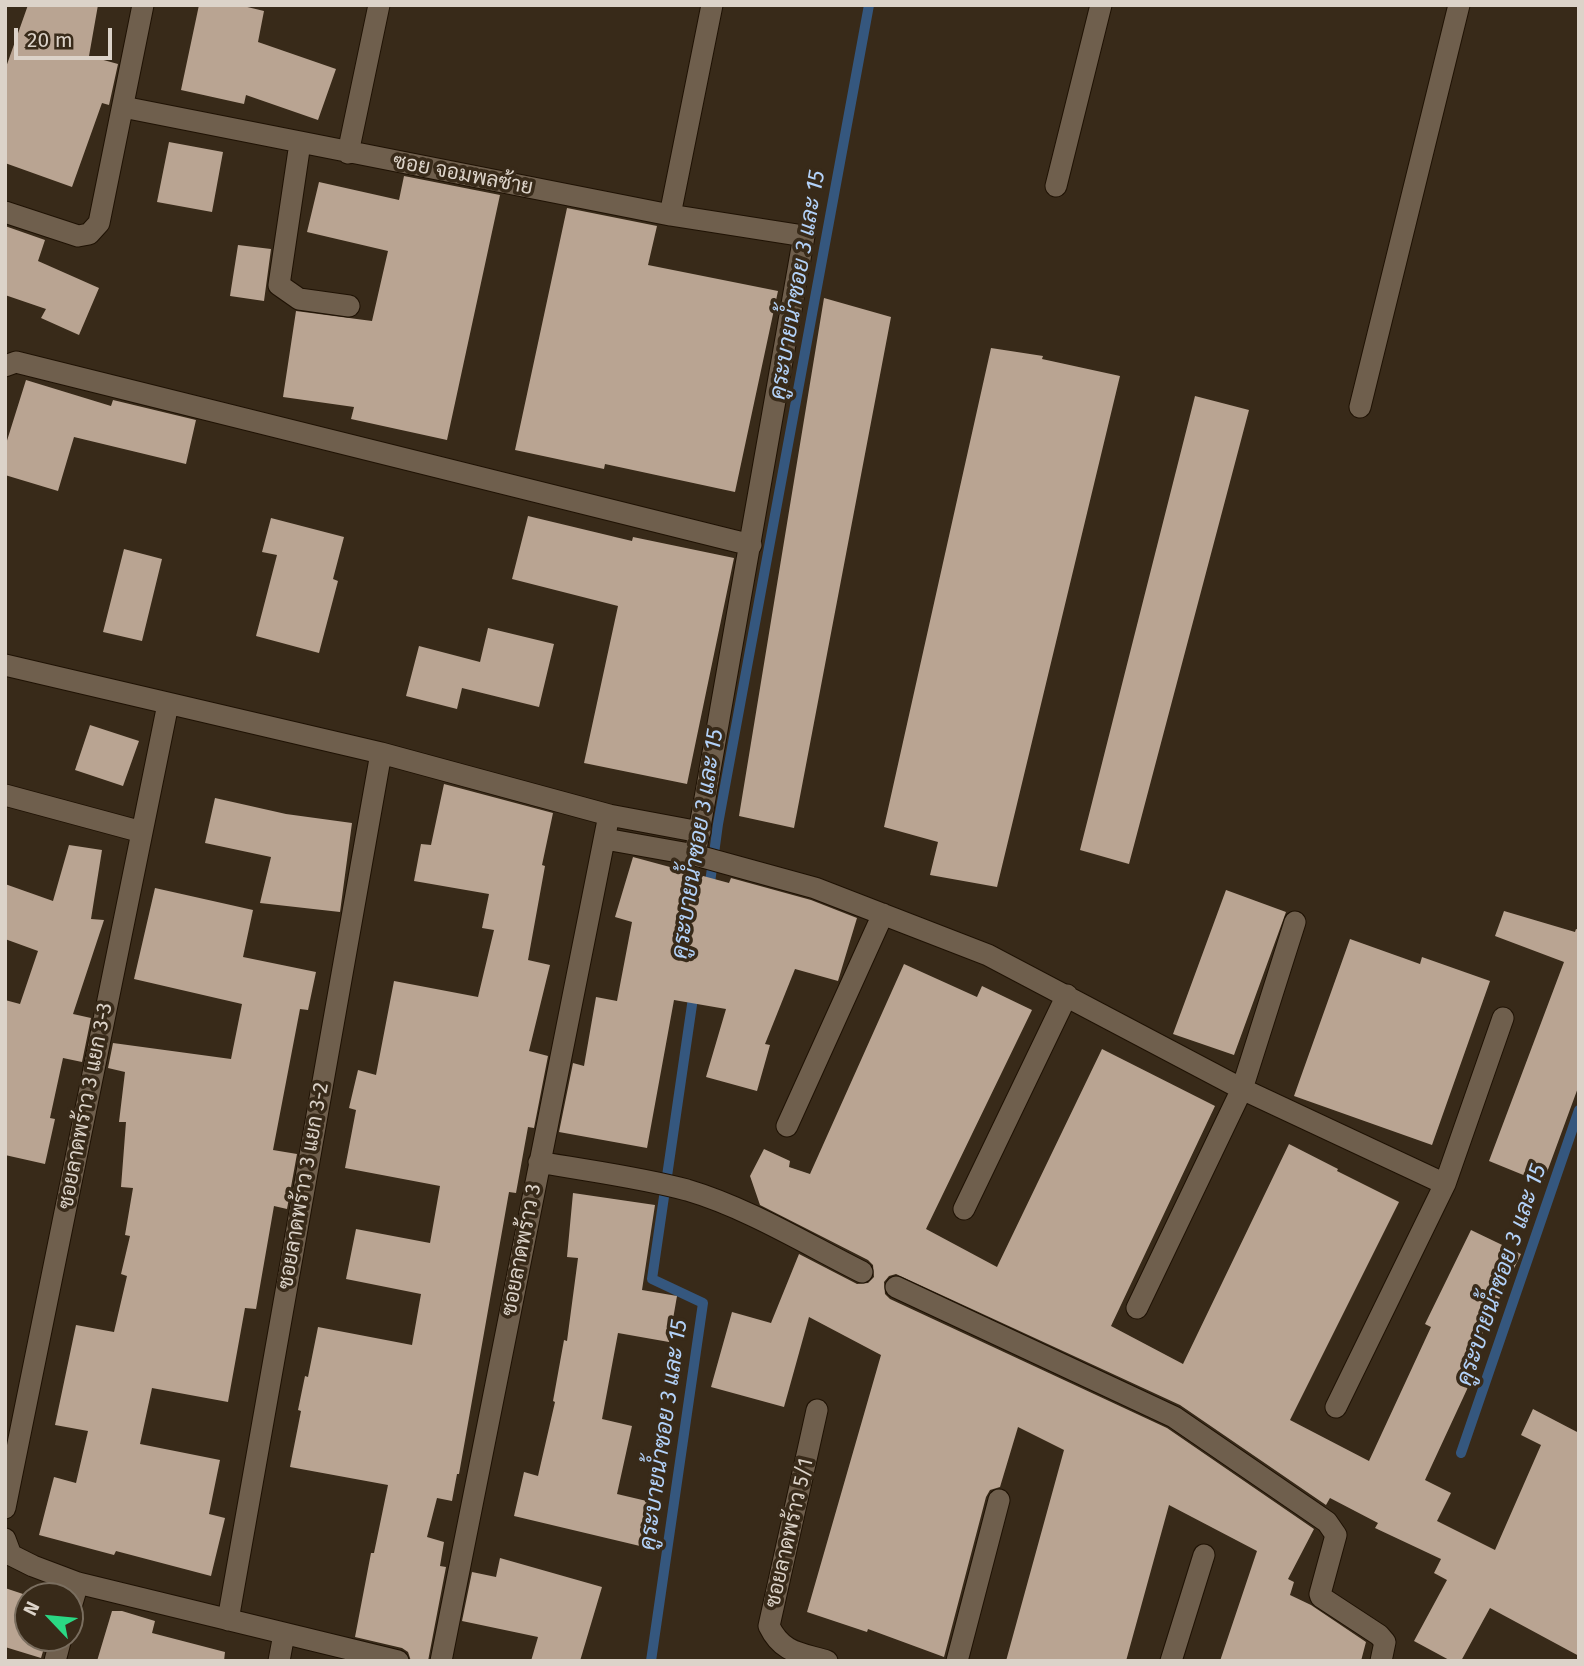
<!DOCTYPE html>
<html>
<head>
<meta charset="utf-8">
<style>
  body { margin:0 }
  #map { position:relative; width:1584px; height:1666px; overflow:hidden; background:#382a19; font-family:"Fira Sans",sans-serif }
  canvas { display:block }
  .frame { position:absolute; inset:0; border:7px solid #dcd3c9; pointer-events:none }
  .north { position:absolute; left:14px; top:1582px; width:70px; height:70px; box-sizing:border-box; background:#382a19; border:2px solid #7a6e5f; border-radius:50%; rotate:296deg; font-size:19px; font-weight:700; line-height:28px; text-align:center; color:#dcd3c9 }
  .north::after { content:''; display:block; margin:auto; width:24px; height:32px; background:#2ad884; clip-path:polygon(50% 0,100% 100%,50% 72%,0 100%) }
  .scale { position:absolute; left:14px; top:28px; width:98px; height:32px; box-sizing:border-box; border:4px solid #dcd3c9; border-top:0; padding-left:9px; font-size:21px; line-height:24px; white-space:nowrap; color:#dcd3c9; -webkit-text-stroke:5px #382a19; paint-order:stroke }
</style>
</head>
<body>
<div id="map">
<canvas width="1584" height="1666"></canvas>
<div class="frame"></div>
<div class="north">N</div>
<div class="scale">20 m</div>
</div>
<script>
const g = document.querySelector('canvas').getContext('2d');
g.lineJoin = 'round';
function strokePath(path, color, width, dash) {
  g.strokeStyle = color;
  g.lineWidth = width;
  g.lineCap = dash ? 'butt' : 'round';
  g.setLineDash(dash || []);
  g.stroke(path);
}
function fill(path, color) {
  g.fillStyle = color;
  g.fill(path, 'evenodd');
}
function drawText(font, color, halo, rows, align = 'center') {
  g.font = font + ' "Fira Sans",Sarabun,sans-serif';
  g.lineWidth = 7;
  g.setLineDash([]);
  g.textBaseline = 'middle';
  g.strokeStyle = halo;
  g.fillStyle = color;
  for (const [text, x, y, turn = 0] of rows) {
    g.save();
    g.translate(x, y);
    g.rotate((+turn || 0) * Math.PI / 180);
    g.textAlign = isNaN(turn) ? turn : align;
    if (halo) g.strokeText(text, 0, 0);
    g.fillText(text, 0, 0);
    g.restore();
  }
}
const stream = new Path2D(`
  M 709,890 L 718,824 L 869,5
  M 1461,1453 L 1579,1110
  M 651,1661 L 703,1303 L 652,1279 L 694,991`);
const building = new Path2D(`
  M 28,5 L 98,5 L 89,56 L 118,64 L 109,105 L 102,103 L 72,187 L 5,163 L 5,70 Z
  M 199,5 L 239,5 L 264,11 L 258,42 L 336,69 L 318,120 L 246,95 L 244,104 L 181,90 Z
  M 169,142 L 223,152 L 212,212 L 157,202 Z
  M 404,176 L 500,195 L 447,440 L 351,419 L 354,407 L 283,397 L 296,311 L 372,321 L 388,251 L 307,232 L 319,182 L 399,200 Z
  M 567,208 L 657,226 L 648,265 L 778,291 L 735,492 L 605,464 L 604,469 L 515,450 Z
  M 5,226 L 45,240 L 38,261 L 99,288 L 79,335 L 41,318 L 46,309 L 5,295 Z
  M 238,245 L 271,249 L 264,301 L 230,296 Z
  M 824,298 L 891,317 L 794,828 L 739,816 Z
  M 991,348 L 1043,356 L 1042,359 L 1120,376 L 997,887 L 930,875 L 938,842 L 884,827 Z
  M 26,380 L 111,406 L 113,400 L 196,420 L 186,464 L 74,437 L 58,491 L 5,475 L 5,447 Z
  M 1195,396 L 1249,410 L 1129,864 L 1080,850 Z
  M 528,516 L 632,541 L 633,537 L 734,558 L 687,784 L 584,763 L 618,606 L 512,579 Z
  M 271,518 L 344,537 L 333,579 L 338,581 L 319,653 L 256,636 L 277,555 L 262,552 Z
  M 124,549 L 162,559 L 142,641 L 103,632 Z
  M 488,628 L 554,644 L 539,707 L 462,688 L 457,709 L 406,696 L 419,646 L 480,662 Z
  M 90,725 L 139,741 L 123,786 L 75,770 Z
  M 444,784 L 553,813 L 542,865 L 545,866 L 528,960 L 550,965 L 529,1051 L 548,1056 L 534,1128 L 528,1127 L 516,1193 L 509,1192 L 459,1474 L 457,1474 L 452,1501 L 437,1498 L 427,1537 L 444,1542 L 440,1566 L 446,1567 L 428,1661 L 411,1661 L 408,1652 L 402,1648 L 355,1637 L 371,1553 L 374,1553 L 388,1485 L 290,1467 L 301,1411 L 298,1410 L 305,1376 L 308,1377 L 318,1327 L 412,1345 L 421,1294 L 346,1279 L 356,1229 L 430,1243 L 440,1186 L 345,1168 L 356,1110 L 349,1108 L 358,1070 L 376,1075 L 394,981 L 478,997 L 494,930 L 482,928 L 489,894 L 414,881 L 421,844 L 431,845 Z
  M 215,798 L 286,814 L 352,823 L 340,912 L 260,903 L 271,857 L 205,843 Z
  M 69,845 L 102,850 L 91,919 L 104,920 L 73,1014 L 91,1018 L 82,1062 L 63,1058 L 50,1118 L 55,1119 L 45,1164 L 5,1155 L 5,1000 L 20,1004 L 38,951 L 5,939 L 5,884 L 53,901 Z
  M 633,857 L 729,883 L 731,878 L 811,900 L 857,918 L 838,981 L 795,969 L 765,1044 L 770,1045 L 757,1091 L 706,1077 L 726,1009 L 674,1000 L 647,1148 L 559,1132 L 573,1063 L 584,1066 L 596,997 L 617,1001 L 632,922 L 615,917 Z
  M 155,888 L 253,910 L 243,957 L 316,972 L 308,1010 L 300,1009 L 273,1150 L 297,1154 L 287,1209 L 274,1206 L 256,1309 L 245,1308 L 228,1402 L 152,1388 L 140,1444 L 220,1460 L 209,1514 L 225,1518 L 211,1576 L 116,1551 L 114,1555 L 39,1535 L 54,1477 L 76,1483 L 88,1431 L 55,1425 L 76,1325 L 114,1332 L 127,1276 L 121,1274 L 130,1236 L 125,1235 L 133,1188 L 121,1187 L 126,1122 L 119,1122 L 125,1072 L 108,1068 L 113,1043 L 231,1059 L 242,1004 L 134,979 Z
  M 1226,890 L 1286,912 L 1234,1055 L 1173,1034 Z
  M 1504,911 L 1575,932 L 1576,929 L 1579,930 L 1579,1085 L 1543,1183 L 1489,1161 L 1564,962 L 1495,936 Z
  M 1350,939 L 1420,964 L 1422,957 L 1490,981 L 1432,1145 L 1294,1096 Z
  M 904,964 L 977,997 L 982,986 L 1032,1010 L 926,1229 L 997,1267 L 1102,1049 L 1215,1106 L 1111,1326 L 1183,1364 L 1289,1144 L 1338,1169 L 1337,1171 L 1399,1202 L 1290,1420 L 1369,1461 L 1431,1327 L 1425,1324 L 1471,1230 L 1521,1254 L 1473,1353 L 1482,1357 L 1425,1480 L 1451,1493 L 1437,1521 L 1495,1550 L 1541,1445 L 1521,1435 L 1533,1409 L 1579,1433 L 1579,1656 L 1490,1608 L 1461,1661 L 1451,1661 L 1414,1641 L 1447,1580 L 1434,1573 L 1441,1559 L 1375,1528 L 1378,1523 L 1330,1498 L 1326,1505 L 1180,1405 L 896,1274 L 889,1276 L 884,1282 L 885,1294 L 890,1299 L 1167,1428 L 1314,1529 L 1288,1579 L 1294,1582 L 1290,1595 L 1311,1605 L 1366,1642 L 1361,1661 L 1220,1661 L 1257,1551 L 1169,1505 L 1126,1661 L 1006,1661 L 1064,1450 L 1018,1427 L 1000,1487 L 990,1490 L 986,1497 L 944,1657 L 868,1629 L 867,1632 L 807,1612 L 881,1355 L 809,1317 L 784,1407 L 711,1387 L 732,1312 L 771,1323 L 799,1254 L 857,1284 L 868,1283 L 874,1277 L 873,1265 L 868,1260 L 760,1205 L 750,1176 L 764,1149 L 790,1161 L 789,1167 L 810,1174 Z
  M 573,1193 L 655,1205 L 642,1290 L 677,1296 L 669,1342 L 618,1333 L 602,1419 L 632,1426 L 617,1494 L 651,1502 L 640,1546 L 514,1516 L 524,1472 L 538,1476 L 555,1402 L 553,1401 L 564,1340 L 567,1341 L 578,1258 L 567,1257 Z
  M 500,1558 L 602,1587 L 580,1661 L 531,1661 L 538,1637 L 462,1621 L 472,1572 L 496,1577 Z
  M 5,1588 L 29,1596 L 28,1638 L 47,1638 L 41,1658 L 5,1647 Z
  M 112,1611 L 122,1611 L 155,1621 L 152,1633 L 225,1652 L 224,1661 L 97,1661 Z`);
const minor = new Path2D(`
  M 123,107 L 670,215 L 804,236 L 695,855 L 605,839
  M 300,143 L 279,285 L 299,299 L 349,306
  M 348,153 L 379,5
  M 1056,186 L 1101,5
  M 5,212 L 78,236 L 89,234 L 99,223 L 143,5
  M 670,215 L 712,5
  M 5,366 L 16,362 L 751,545
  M 1360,407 L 1459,5
  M 5,665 L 381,753 L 609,815 L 441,1661
  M 5,795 L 142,832
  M 609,815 L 700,832
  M 695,855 L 815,888 L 988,955 L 1242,1089 L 1445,1184
  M 787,1126 L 883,914
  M 539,1162 C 589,1171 639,1177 687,1190 C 748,1208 806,1244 862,1272
  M 964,1209 L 1067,995
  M 896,1287 L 1174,1417 L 1327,1522 L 1336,1535 L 1320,1594 L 1321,1597 L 1379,1635 L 1385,1642 L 1381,1661
  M 1137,1308 L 1242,1089 L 1295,922
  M 1336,1407 L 1445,1184 L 1503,1018
  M 817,1410 L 769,1626 C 782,1653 800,1653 827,1661
  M 5,1508 L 168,704
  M 5,1539 L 11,1555 L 33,1566 L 78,1583 L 398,1661
  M 70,1610 L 78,1583
  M 228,1620 L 381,753
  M 55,1661 L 61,1638
  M 279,1661 L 284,1634
  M 957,1661 L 999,1500
  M 1171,1661 L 1204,1555`);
const streetNames = [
  ["ซอย จอมพลซ้าย",463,175,11],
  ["ซอยลาดพร้าว 3 แยก 3-3",86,1106,-79],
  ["ซอยลาดพร้าว 3 แยก 3-2",304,1186,-80],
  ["ซอยลาดพร้าว 3",522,1250,-79],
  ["ซอยลาดพร้าว 5/1",790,1533,-77]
];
const waterNames = [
  ["คูระบายน้ำซอย 3 และ 15",798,285,-80],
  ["คูระบายน้ำซอย 3 และ 15",698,844,-81],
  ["คูระบายน้ำซอย 3 และ 15",1502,1275,-71],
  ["คูระบายน้ำซอย 3 และ 15",664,1435,-82]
];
strokePath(stream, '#35577e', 10);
fill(building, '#b9a492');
strokePath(minor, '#1f1204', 23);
strokePath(minor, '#6f5f4d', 21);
drawText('21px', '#dcd3c9', '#382a19', streetNames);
drawText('italic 23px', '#b3d2f9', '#382a19', waterNames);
</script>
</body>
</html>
